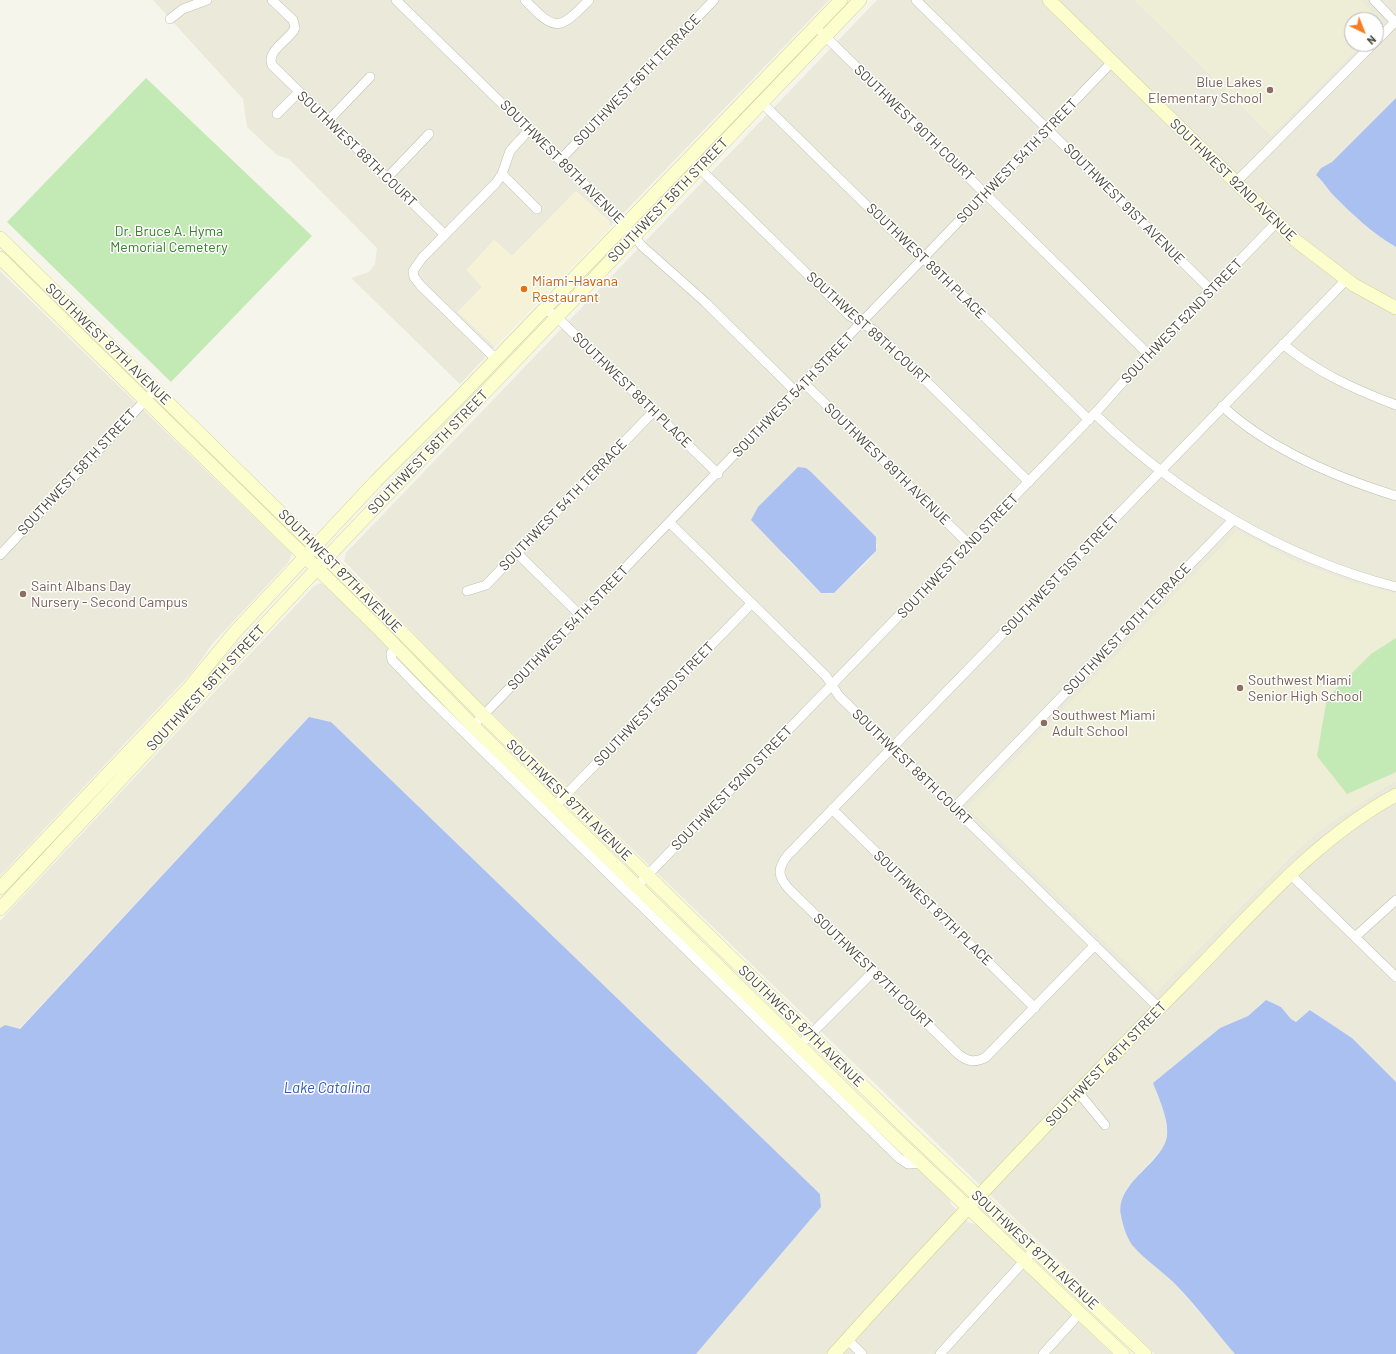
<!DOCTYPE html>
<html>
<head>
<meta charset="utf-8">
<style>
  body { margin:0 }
  #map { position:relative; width:1396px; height:1354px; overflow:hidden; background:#f6f5ec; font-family:Barlow,sans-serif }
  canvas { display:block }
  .north { position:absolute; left:1344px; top:12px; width:40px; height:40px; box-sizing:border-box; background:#fff; border:1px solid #b7b6b0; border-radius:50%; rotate:137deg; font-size:11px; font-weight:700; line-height:16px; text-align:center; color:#4a4839 }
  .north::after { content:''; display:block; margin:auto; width:14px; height:18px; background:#f87c20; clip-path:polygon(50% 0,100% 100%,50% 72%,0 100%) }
</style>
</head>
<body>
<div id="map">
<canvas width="1396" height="1354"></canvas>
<div class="north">N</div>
</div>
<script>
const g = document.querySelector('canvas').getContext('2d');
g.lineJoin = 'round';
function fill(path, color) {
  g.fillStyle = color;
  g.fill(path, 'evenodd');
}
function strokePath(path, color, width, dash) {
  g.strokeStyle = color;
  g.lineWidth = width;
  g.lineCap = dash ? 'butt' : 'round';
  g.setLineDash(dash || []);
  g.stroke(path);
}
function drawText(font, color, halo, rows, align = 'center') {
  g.font = font + ' Barlow,sans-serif';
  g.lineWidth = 3;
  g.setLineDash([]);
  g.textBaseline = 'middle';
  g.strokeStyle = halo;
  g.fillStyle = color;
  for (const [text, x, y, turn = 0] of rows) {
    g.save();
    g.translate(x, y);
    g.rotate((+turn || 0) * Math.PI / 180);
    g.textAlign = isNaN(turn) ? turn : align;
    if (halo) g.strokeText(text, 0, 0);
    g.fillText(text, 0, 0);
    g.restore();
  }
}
const residential = new Path2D(`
  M 153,0 L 829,0 L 610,227 L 609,221 L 576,191 L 512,256 L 494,240 L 467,270 L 482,287 L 458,312 L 495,347 L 460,384 L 351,278 L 369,272 L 375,264 L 377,248 L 289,159 L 277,155 L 247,127 L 243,99 Z
  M 877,0 L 1135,0 L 1271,135 L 1361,44 L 1376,44 L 1378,20 L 1360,0 L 1396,0 L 1396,98 L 1332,162 L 1321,168 L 1323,181 L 1331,193 L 1357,218 L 1396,247 L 1396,594 L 1354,583 L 1295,562 L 1237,531 L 1156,992 L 1299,848 L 1328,824 L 1378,791 L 1396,781 L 1396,1082 L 1352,1038 L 1311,1010 L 1297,1022 L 1291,1019 L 1281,1007 L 1263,1002 L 1248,1016 L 1220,1028 L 1153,1083 L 1163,1106 L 1168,1135 L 1164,1147 L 1139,1174 L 1163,1273 L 1178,1287 L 1235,1354 L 1155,1354 L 478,700 L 344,561 L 346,553 ZM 877,544 L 876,551 L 866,563 L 834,593 L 831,594 L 821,593 L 783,555 Z
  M 0,271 L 292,554 L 288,563 L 213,643 L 194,670 L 0,876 Z
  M 321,583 L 327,587 L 948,1197 L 951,1204 L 969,1223 L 978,1224 L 1112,1354 L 696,1354 L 821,1207 L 820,1194 L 331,722 L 309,717 L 19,1029 L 5,1025 L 0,1028 L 0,921 L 314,586 Z`);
const commercial = new Path2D(`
  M 576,191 L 609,221 L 609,229 L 495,347 L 458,312 L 482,287 L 466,270 L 494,240 L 512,256 Z`);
const education = new Path2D(`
  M 1135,0 L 1360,0 L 1376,16 L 1378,24 L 1376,28 L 1376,20 L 1352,20 L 1352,44 L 1361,44 L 1271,135 Z
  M 1237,530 L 1295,562 L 1354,583 L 1396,594 L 1396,781 L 1378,791 L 1328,824 L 1299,848 L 1156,992 L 967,808 Z`);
const green = new Path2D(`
  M 146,78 L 312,236 L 171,382 L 7,222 Z
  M 1396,638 L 1396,772 L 1347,794 L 1317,756 L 1327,698 L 1371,654 Z`);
const water = new Path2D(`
  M 1396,98 L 1396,247 C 1372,233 1352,214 1333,195 C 1327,188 1323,181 1316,175 L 1321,168 L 1332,162 Z
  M 798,467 L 806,468 L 811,472 L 876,537 L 876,551 L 834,593 L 821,593 L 751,520 L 758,507 Z
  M 309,717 L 331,722 L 820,1194 L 821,1207 L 696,1354 L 0,1354 L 0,1028 L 5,1025 L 20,1029 Z
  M 1266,1000 L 1281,1007 L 1291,1019 L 1296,1022 L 1310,1010 L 1352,1038 L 1396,1082 L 1396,1354 L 1235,1354 C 1216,1332 1198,1308 1178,1287 C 1164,1272 1146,1261 1133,1246 C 1127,1239 1122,1223 1121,1215 C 1115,1183 1164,1162 1167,1136 C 1169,1120 1159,1098 1153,1083 L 1220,1028 L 1248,1016 Z`);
const street = new Path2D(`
  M 272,0 L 293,20 L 295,28 C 290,40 266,50 272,65 L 445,235
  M 396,0 L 620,219 L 642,246 L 705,302 L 796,392
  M 525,0 C 555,31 558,32 589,0
  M 916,0 L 1211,290
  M 1374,0 L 1395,22
  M 170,19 L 183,9 L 207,0
  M 822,33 L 1149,355
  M 1376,41 L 1396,21
  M 762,103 L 909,247 L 936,269 L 1089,420
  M 277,114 L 299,92
  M 328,121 L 370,77
  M 560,160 L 714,0
  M 696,165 L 850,316 L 875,331 L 1029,482
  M 502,174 L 537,209
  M 387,178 L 429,134
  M 1235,183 L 1373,44
  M 545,308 L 563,323 L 718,474
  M 1283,344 C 1316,372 1356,390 1396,405
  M 496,359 L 421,286 L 414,277 L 413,271 L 422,258 L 496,183 L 502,174 L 510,151 L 529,130
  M 804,383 L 969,544
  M 1222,406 C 1270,450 1335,477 1396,496
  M 1095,414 C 1178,495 1283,558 1396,587
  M 670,523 L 826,676 L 839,696 L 1159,1008
  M 517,553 L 581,616
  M 0,555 L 155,390
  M 467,591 L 486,585 L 654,411
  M 396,646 L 391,653 L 392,660 L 429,698 L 899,1158 L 908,1164 L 921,1163
  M 473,726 L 1112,62
  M 555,806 L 752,603
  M 954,808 L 1233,520
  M 832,809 L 1035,1008
  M 1291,875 L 1396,977
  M 637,886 L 1098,410 L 1139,364 L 1276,223
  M 1355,937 L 1396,900
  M 1095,945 L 986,1057 C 975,1063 968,1062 958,1054 L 789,889 C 778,877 777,869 787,856 L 1346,280
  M 800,1045 L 874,971
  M 1078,1092 L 1105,1125
  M 847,1339 L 862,1354
  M 940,1354 L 1035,1249
  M 1043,1354 L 1080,1313`);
const secondary = new Path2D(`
  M 1049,0 L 1295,240 L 1354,285 L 1396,308
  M 0,238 L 391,621 L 484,716 L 910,1132 L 1145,1354
  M 0,258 L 377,627 L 473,726 L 860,1105 L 1123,1354
  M 0,888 L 189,688 L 235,632 L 376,481 L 458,399 L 841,0
  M 0,909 L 338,546 L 860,0
  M 834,1354 C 948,1227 1065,1104 1185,982 C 1251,915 1313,840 1396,795`);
const markers = [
  [1270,90,4,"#8d6e63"],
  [524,289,4,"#e8710a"],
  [23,594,4,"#8d6e63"],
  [1240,688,4,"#8d6e63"],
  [1044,723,4,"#8d6e63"]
];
const streetNames = [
  ["SOUTHWEST 56TH TERRACE",637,80,-46],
  ["SOUTHWEST 90TH COURT",914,123,44],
  ["SOUTHWEST 88TH COURT",357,149,44],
  ["SOUTHWEST 54TH STREET",1017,161,-46],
  ["SOUTHWEST 89TH AVENUE",562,162,45],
  ["SOUTHWEST 92ND AVENUE",1233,180,44],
  ["SOUTHWEST 56TH STREET",668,200,-46],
  ["SOUTHWEST 91ST AVENUE",1124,204,45],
  ["SOUTHWEST 89TH PLACE",926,261,44],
  ["SOUTHWEST 52ND STREET",1182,321,-46],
  ["SOUTHWEST 89TH COURT",868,328,42],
  ["SOUTHWEST 87TH AVENUE",108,344,44],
  ["SOUTHWEST 88TH PLACE",632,390,44],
  ["SOUTHWEST 54TH STREET",793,395,-46],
  ["SOUTHWEST 56TH STREET",428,452,-46],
  ["SOUTHWEST 89TH AVENUE",887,464,44],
  ["SOUTHWEST 58TH STREET",77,472,-47],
  ["SOUTHWEST 54TH TERRACE",563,505,-46],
  ["SOUTHWEST 52ND STREET",958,556,-46],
  ["SOUTHWEST 87TH AVENUE",340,571,45],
  ["SOUTHWEST 51ST STREET",1060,575,-46],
  ["SOUTHWEST 54TH STREET",568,628,-46],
  ["SOUTHWEST 50TH TERRACE",1127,629,-46],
  ["SOUTHWEST 56TH STREET",206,688,-47],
  ["SOUTHWEST 53RD STREET",654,704,-46],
  ["SOUTHWEST 88TH COURT",912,767,44],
  ["SOUTHWEST 52ND STREET",732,788,-46],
  ["SOUTHWEST 87TH AVENUE",569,800,44],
  ["SOUTHWEST 87TH PLACE",933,908,44],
  ["SOUTHWEST 87TH COURT",873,971,44],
  ["SOUTHWEST 87TH AVENUE",801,1026,44],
  ["SOUTHWEST 48TH STREET",1106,1064,-46],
  ["SOUTHWEST 87TH AVENUE",1035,1250,43]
];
const educationNames = [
  ["Blue Lakes",1262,82,"right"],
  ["Elementary School",1262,98,"right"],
  ["Saint Albans Day",31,586],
  ["Nursery - Second Campus",31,602],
  ["Southwest Miami",1248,680],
  ["Senior High School",1248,696],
  ["Southwest Miami",1052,715],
  ["Adult School",1052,731]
];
const parkNames = [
  ["Dr. Bruce A. Hyma",169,231],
  ["Memorial Cemetery",169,247]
];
const foodNames = [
  ["Miami-Havana",532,281],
  ["Restaurant",532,297]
];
const waterNames = [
  ["Lake Catalina",327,1088]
];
fill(residential, '#eae9da');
fill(commercial, '#f6f2d8');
fill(education, '#eeeed6');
fill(green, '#c3e9b5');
fill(water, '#aac0f1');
strokePath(street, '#c1c0ae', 10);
strokePath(secondary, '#d1d29a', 14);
strokePath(street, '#fff', 9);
strokePath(secondary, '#fdfecd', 13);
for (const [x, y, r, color] of markers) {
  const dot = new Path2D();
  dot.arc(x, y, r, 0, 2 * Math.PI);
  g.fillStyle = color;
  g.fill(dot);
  strokePath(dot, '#fff', 1.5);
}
drawText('14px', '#4a4839', '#fff', streetNames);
drawText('14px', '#785e54', '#fff', educationNames, 'left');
drawText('14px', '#347d2b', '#fff', parkNames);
drawText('14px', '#c56008', '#fff', foodNames, 'left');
drawText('italic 15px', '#315ab7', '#fff', waterNames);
</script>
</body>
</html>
